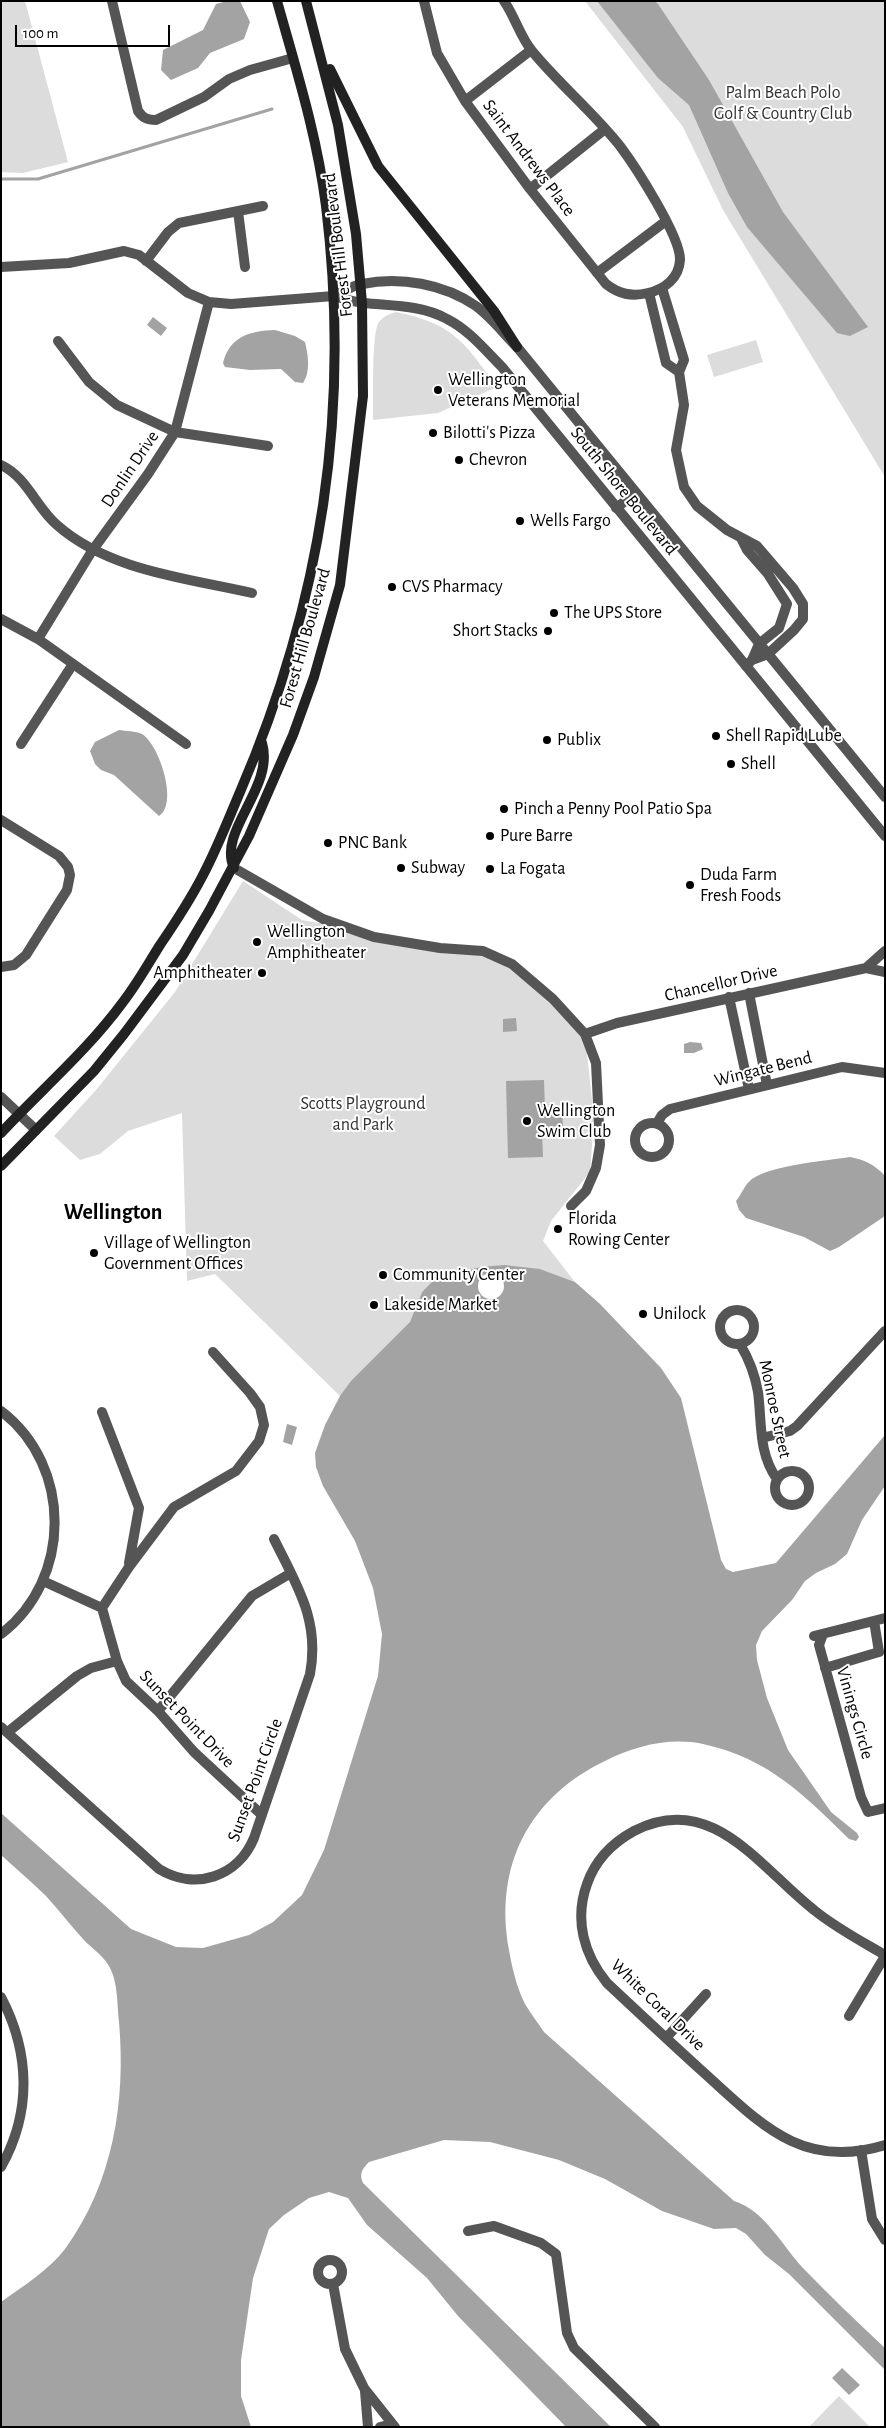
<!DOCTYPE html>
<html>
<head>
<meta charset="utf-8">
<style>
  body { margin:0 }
  #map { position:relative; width:886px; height:2428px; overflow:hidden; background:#fff; font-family:"Alegreya Sans",sans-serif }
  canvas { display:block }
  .frame { position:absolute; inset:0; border:2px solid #000; pointer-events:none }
  .scale { position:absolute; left:15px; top:25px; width:155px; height:22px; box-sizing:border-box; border:2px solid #000; border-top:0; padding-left:6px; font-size:15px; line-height:18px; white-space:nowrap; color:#000; -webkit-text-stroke:4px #fff; paint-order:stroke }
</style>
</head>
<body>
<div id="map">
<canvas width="886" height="2428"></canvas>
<div class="frame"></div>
<div class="scale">100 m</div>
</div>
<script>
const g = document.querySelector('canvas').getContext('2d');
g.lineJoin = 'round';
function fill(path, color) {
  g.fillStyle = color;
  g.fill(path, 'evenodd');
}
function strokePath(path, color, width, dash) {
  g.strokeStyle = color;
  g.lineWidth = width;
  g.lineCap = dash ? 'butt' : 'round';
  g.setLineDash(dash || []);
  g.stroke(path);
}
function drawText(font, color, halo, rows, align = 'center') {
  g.font = font + ' "Alegreya Sans",sans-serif';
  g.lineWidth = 4;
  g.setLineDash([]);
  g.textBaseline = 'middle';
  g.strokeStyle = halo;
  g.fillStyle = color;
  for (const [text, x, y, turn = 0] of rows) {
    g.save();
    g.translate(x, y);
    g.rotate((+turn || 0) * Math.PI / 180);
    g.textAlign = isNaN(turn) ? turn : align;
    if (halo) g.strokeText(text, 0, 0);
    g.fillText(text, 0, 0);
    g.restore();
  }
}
const green = new Path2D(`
  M 1,1 L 25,1 L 68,162 L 23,173 L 1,172 Z
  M 585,1 L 885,1 L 885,477 L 723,210 L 683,127 Z
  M 396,312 C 454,324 464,342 497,387 L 438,413 L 373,420 C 374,402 371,332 379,322 C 384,316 389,314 396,312 Z
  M 756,340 L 763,362 L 714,377 L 707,355 Z
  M 243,881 L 302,920 L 505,957 L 585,1034 L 594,1119 L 590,1172 L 551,1221 L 543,1241 L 575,1282 L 540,1269 L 422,1292 L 410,1323 L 340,1396 L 215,1274 L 187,1281 L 182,1113 L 128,1131 L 100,1154 L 80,1160 L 54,1136 L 96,1090 L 175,992 Z
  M 839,2396 L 870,2427 L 809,2427 Z`);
const water = new Path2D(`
  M 227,1 L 240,1 L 250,22 L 244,39 L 210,53 L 198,68 L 171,80 L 161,70 L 163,50 L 203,30 L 216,4 Z
  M 597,1 L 655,1 L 658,4 L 709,80 L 783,212 L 868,327 L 850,336 L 837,333 L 747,227 L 728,193 L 689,105 L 658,78 Z
  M 153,317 L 167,328 L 161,336 L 147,325 Z
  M 275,330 L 295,336 L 305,342 C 308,354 311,372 303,383 L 295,382 L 281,369 L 250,370 L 225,367 L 223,363 C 230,336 250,331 275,330 Z
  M 119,730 C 125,731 136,731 142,734 C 159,744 179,804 159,816 L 114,775 L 101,770 L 95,764 L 90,751 L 95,742 Z
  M 516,1018 L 517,1031 L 503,1032 L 503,1019 Z
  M 690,1042 L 701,1043 L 703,1049 L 694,1053 L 684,1053 L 684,1044 Z
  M 544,1080 L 545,1110 L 562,1110 L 563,1127 L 542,1128 L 543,1157 L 508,1158 L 506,1081 Z
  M 850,1157 C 865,1160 874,1164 885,1176 L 885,1216 L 839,1247 L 830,1251 L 804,1237 L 746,1218 L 739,1210 L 736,1201 C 742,1194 744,1185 752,1179 C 772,1165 825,1161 850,1157 Z
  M 504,1265 L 540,1269 L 575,1282 L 600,1304 L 661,1368 L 681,1398 L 721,1560 L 726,1569 L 733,1572 L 776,1563 L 885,1435 L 885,1486 L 862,1520 L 847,1554 L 835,1564 L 816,1573 L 805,1581 L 792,1600 L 762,1631 L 756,1645 L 757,1660 L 767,1698 L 788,1750 L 831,1812 L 857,1833 L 859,1837 L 856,1841 L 849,1839 C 804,1795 768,1758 703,1744 C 669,1737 635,1746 605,1761 C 528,1798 494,1867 509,1950 C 512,1968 517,1988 525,2004 C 531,2014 538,2023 544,2032 L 734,2201 C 764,2210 782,2245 802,2267 C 829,2295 857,2322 885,2348 L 885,2370 L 789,2274 L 765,2255 L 746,2234 L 736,2228 L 714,2229 L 662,2211 L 605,2179 L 559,2160 L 490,2142 L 444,2140 L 369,2162 C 362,2169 359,2174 363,2183 L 611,2427 L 566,2427 L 458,2316 L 427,2278 L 367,2225 L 348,2198 L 329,2192 L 309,2198 L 284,2215 L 269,2229 L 253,2278 L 241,2360 L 241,2396 L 251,2427 L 1,2427 L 1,2302 C 22,2287 49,2270 65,2249 C 113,2183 126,2102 119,2022 C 117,2005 118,1985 111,1970 C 105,1956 92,1949 83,1939 C 70,1925 59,1910 46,1896 C 32,1882 16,1869 1,1855 L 1,1813 L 131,1929 L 176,1947 L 203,1948 L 249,1935 L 273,1922 L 302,1895 L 324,1850 L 378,1676 L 382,1634 L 373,1588 L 355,1541 L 323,1486 L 316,1467 L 315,1453 L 325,1425 L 340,1396 L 351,1381 L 410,1322 L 422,1292 L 434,1280 L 453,1274 L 481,1267 Z
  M 287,1424 L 297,1427 L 292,1445 L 283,1442 Z
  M 842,2368 L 860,2385 L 849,2395 L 832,2378 Z`);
const pier = new Path2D(`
  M478 1286a13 13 0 1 1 26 0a13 13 0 1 1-26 0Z`);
const stream = new Path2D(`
  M 1,179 L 38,179 L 272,109`);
const minor = new Path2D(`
  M 112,1 L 138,111 C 143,118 147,120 156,120 L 204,97 L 229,79 L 250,70 L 293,58
  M 424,1 L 437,53 L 465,101 L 530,189 L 606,284 C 619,294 631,297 648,293 C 665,289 679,278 680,260 C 681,237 635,166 620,146 C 593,112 559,84 532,51 C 520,36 515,17 504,1
  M 465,101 L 531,50
  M 530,189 L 605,129
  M 238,211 L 245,267
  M 146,261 L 168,232 L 179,223 L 263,206
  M 1,267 L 69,263 L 124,251 L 139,255 L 188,293 L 209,302 L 231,304 L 334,296
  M 597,273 L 666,221
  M 662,288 L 684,360 L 679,372 L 684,405 L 676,450 L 684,487 L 697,506 L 727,530 L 757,546 L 793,588 L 803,604 L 803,619 L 794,630 L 768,654 L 752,660 L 746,666
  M 649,293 L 666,363 L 679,372
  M 58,341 L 89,382 L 117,405 L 175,432 L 268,446
  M 1,465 C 27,477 36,507 57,525 C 109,571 187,578 252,593
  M 616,508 L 636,493
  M 741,538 L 747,550 L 768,574 L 787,604 L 779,628 L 759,644 L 752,660
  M 1,619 L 38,639 L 186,744
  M 38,639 L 92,551 L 148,474 L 175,432 L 209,302
  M 21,744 L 73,664
  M 1,820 L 59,856 L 68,867 L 70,875 L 67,890 L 26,955 L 14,965 L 1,967
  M 234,868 L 323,919 L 374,937 L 440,948 L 483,951 L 512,964 L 553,999 L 585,1034 L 596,1063 L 600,1145 L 596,1168 L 586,1191 L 571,1206
  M 866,968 L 885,951
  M 749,993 L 767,1085
  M 729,997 L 749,1089
  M 585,1034 L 617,1023 L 866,968 L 885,972
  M635 1140a17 17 0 1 1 34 0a17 17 0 1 1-34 0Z
  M 657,1123 L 662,1115 L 670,1109 L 842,1067 L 885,1073
  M720 1327a17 17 0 1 1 34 0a17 17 0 1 1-34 0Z
  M 740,1344 C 749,1359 755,1375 758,1392 C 762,1422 758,1453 777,1479
  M 1,1411 C 73,1466 72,1580 1,1634
  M 102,1412 L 139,1508 L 129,1563
  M 762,1438 L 790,1431 L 797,1426 L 885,1331
  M775 1488a17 17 0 1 1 34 0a17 17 0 1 1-34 0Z
  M 43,1581 L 102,1608 L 117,1661 L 126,1681 L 158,1711 L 194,1752 L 262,1815
  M 102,1608 L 129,1567 L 174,1507 L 236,1471 L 259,1441 L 264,1425 L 260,1407 L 250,1393 L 213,1352
  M 823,1634 L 819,1645 L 861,1797 L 868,1812 L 885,1808
  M 814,1636 L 885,1618
  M 825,1668 L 879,1652 L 874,1621
  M 158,1711 L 252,1596 L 291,1573
  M 1,1727 L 159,1869 C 195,1891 238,1877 254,1838 L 310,1674 C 320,1620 297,1586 274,1539
  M 8,1732 L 77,1676 L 91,1668 L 117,1661
  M 885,1955 C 861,1941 836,1928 814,1910 C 761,1869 712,1790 634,1831 C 612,1843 595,1861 587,1884 C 574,1920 584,1955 607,1983 C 639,2013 670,2042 702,2071 C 759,2122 801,2171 885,2145
  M 1,1997 C 30,2052 32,2112 1,2167
  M 849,2016 L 885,1956
  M 666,2038 L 706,1994
  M 861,2150 L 872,2219 L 885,2240
  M 468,2231 L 494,2226 L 541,2243 L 556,2254 L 567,2333 L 574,2348 L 655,2427
  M318 2272a12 12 0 1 1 24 0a12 12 0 1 1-24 0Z
  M 333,2284 L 345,2349 L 364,2388 L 395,2427
  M 365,2391 L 368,2427
  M 380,2427 L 392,2424`);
const tertiary = new Path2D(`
  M 334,296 C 344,299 354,302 364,303 C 392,306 422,305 447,319 C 469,330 485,350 502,367 L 885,836
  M 334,296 C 343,292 353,285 362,284 C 400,276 444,284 476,306 C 491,317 504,334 517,347 L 885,797
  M 1,1097 L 36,1130`);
const secondary = new Path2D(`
  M 330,69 L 378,166 L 494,311 L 517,347
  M 234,868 C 217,831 275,788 262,743
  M 1,1133 C 42,1089 87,1051 123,1002 C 137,984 148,964 160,945 C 175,923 190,900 202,877 C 217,849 228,820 240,792 C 322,601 351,412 326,206 C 317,135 296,69 277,1
  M 1,1166 L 94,1071 L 124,1034 L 183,955 L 209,911 L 249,836 L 293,735 L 314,677 L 340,585 L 363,396 L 362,303 L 356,234 L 338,125 L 306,1`);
const markers = [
  [438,390,5,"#000"],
  [433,433,5,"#000"],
  [459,460,5,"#000"],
  [520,521,5,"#000"],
  [392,587,5,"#000"],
  [554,613,5,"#000"],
  [548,631,5,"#000"],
  [716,736,5,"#000"],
  [547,740,5,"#000"],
  [731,764,5,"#000"],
  [504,809,5,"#000"],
  [490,836,5,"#000"],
  [328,843,5,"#000"],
  [401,868,5,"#000"],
  [490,869,5,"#000"],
  [690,885,5,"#000"],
  [257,942,5,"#000"],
  [262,973,5,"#000"],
  [527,1121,5,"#000"],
  [558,1229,5,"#000"],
  [94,1253,5,"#000"],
  [383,1275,5,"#000"],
  [374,1305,5,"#000"],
  [643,1314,5,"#000"]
];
const parkNames = [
  ["Palm Beach Polo",783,93],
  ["Golf & Country Club",783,114],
  ["Scotts Playground",363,1104],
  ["and Park",363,1125]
];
const streetNames = [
  ["Saint Andrews Place",529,158,53],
  ["Forest Hill Boulevard",338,245,-97],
  ["Donlin Drive",130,469,-56],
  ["South Shore Boulevard",624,491,51],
  ["Forest Hill Boulevard",305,638,-74],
  ["Chancellor Drive",721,983,-13],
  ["Wingate Bend",763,1069,-14],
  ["Monroe Street",775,1409,78],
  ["Vinings Circle",855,1713,74],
  ["Sunset Point Drive",187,1719,46],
  ["Sunset Point Circle",255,1780,-70],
  ["White Coral Drive",658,2005,44]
];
const poiNames = [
  ["Wellington",448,380],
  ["Veterans Memorial",448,401],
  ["Bilotti's Pizza",443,433],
  ["Chevron",469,460],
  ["Wells Fargo",530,521],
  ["CVS Pharmacy",402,587],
  ["The UPS Store",564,613],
  ["Short Stacks",538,631,"right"],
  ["Shell Rapid Lube",726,736],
  ["Publix",557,740],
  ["Shell",741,764],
  ["Pinch a Penny Pool Patio Spa",514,809],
  ["Pure Barre",500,836],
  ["PNC Bank",338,843],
  ["Subway",411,868],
  ["La Fogata",500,869],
  ["Duda Farm",700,875],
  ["Fresh Foods",700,896],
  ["Wellington",267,932],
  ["Amphitheater",267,953],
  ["Amphitheater",252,973,"right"],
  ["Wellington",537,1111],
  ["Swim Club",537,1132],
  ["Florida",568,1219],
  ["Rowing Center",568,1240],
  ["Village of Wellington",104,1243],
  ["Government Offices",104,1264],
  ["Community Center",393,1275],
  ["Lakeside Market",384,1305],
  ["Unilock",653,1314]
];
const districtNames = [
  ["Wellington",113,1212]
];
fill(green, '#dcdcdc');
fill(water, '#a3a3a3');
fill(pier, '#fff');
strokePath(stream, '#a3a3a3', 3);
strokePath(minor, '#555', 10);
strokePath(tertiary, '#555', 10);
strokePath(secondary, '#222', 10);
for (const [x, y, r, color] of markers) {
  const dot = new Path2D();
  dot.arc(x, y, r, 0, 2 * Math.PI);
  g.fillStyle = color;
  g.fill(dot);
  strokePath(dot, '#fff', 2);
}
drawText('18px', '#333', '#fff', parkNames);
drawText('18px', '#000', '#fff', streetNames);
drawText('18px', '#000', '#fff', poiNames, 'left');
drawText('bold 22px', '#000', '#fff', districtNames);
</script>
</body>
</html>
